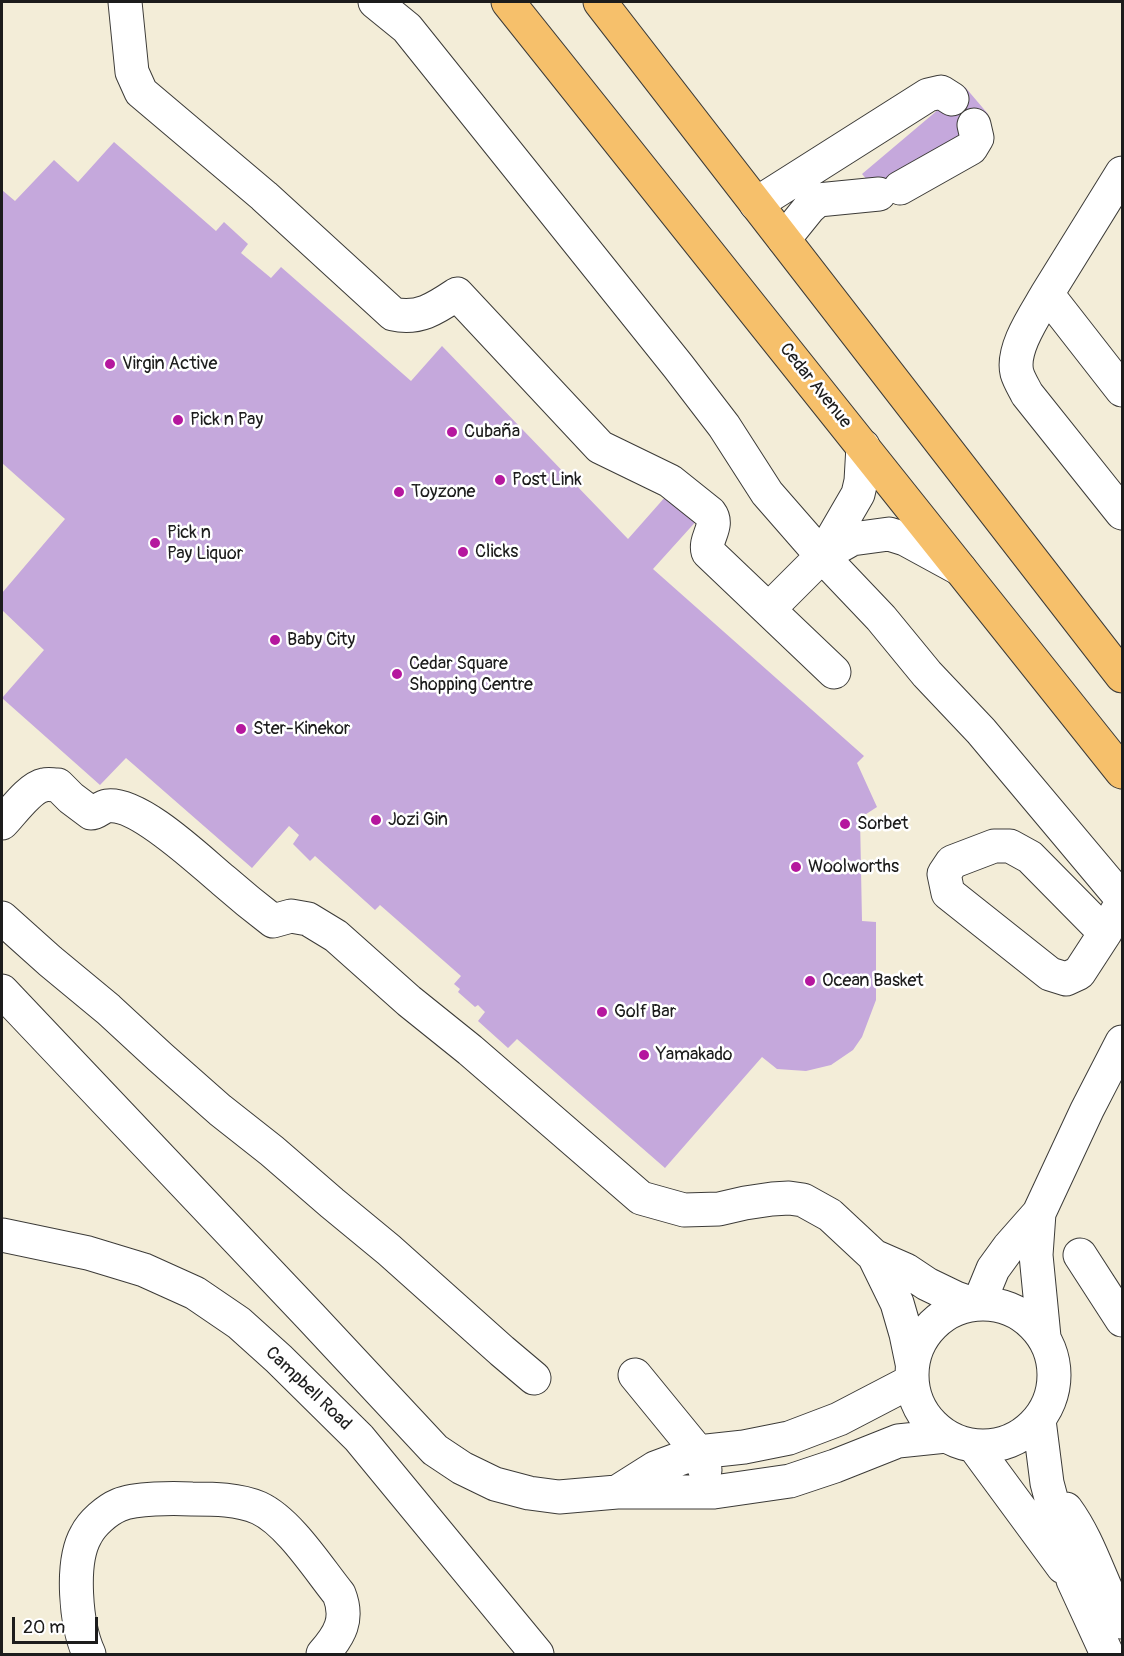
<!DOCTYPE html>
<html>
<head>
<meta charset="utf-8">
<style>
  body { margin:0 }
  #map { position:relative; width:1124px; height:1656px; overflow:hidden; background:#f3edd8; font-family:Pangolin,sans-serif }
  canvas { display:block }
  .frame { position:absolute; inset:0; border:3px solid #1c1c1c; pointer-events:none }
  .scale { position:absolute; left:12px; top:1617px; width:86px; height:27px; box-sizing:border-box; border:3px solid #1c1c1c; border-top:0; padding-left:8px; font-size:18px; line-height:21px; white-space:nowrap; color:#1c1c1c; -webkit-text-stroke:4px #fff; paint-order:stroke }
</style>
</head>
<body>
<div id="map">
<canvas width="1124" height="1656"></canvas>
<div class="frame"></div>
<div class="scale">20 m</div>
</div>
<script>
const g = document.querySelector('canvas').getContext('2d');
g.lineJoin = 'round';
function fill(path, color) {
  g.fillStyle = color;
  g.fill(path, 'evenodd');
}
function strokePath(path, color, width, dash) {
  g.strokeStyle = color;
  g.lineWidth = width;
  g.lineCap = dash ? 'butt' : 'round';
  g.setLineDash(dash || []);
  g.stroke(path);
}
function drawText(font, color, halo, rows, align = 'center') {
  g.font = font + ' Pangolin,sans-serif';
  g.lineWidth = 5;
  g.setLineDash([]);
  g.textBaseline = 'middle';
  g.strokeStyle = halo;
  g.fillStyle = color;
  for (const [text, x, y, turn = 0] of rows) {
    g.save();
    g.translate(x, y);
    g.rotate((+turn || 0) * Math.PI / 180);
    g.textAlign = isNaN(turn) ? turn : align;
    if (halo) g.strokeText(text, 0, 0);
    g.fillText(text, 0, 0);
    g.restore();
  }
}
const building = new Path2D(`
  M 965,87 L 988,114 L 885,200 L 862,174 Z
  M 114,142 L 216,231 L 224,222 L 248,244 L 241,253 L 271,278 L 281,267 L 411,381 L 442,346 L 628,539 L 666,496 L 699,518 L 653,569 L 864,756 L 857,763 L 877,807 L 860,818 L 862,921 L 876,922 L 876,1000 L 862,1037 L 853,1050 L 831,1065 L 806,1071 L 777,1069 L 762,1057 L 665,1168 L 517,1039 L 508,1048 L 478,1021 L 485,1012 L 478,1005 L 475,1007 L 458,992 L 460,989 L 454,984 L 461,976 L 380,905 L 375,910 L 315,856 L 310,861 L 293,844 L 299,835 L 289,826 L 252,868 L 126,758 L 100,785 L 2,698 L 44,650 L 2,610 L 2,593 L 65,519 L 2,463 L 2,190 L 15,201 L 54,160 L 78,182 Z`);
const minor = new Path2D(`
  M 125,2 L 132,72 L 141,92 L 264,196 L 393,314 C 419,320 436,308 457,294 L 600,447 L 670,481 L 710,513 C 720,526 704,538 708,552 L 834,672
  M 375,2 L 407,28 L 678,366 L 724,426 L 767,493 L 822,556 L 881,618 L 927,674 L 981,731 L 1122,899
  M 1122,173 L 1047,294 L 1122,390
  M 900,188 L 971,148 L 977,138 L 974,125
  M 756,204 L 928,95 L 941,92 L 952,99
  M 784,239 L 809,208 L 818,200 L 879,194
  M 1047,294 C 1035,315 1011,349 1017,373 C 1019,380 1024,388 1027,394 L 1122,513
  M 822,556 L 852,539 L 889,534 L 905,539 L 960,569
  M 769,609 L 822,556 L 858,494 L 861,481 L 863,446
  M 2,823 C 12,813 29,788 44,785 C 48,784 53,785 58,785 L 71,798 L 91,813 C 97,813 101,807 107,806 C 138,801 200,861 223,880 C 239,894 256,908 273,921 L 291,916 L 308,919 L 336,936 L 409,1001 L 470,1050 L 641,1198 L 684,1210 L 719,1209 L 745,1203 L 772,1199 L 789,1198 L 803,1200 L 830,1215 L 874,1256 L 906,1270 L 927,1284 L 956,1298 L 973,1304
  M 2,918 L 50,961 L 108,1009 L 160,1057 L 220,1110 L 272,1151 L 332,1203 L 389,1250 L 502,1351 L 534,1378
  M 1105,933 L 1030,857 L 1010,846 L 994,846 L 952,862 L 944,874 L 948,893 L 1050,974 L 1066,979 L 1079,973 L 1105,933 L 1122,902
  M 2,991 L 310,1316 L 435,1450 L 462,1468 L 495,1484 L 529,1493 L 559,1497 L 617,1492 L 714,1492 L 790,1481 L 835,1466 L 898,1441 L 946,1436
  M 1039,1213 L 1036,1255 L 1044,1337
  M 2,1235 L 88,1253 L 144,1270 L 195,1293 L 239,1323 L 279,1359 L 359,1438 L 537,1654
  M 1080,1255 L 1122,1320
  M 874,1256 L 897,1303 L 906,1334 L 912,1363
  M 979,1303 L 993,1269 L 1009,1247 L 1039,1213 L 1087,1110 L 1122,1042
  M912 1375a71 71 0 1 1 142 0a71 71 0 1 1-142 0Z
  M 635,1375 L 698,1452 L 705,1470
  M 1039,1420 L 1047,1483 L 1073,1580 L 1107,1654
  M 974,1446 L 1063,1567
  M 617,1492 L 655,1468 L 698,1452 L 744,1447 L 789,1438 L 839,1419 L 912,1381
  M 1066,1509 C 1091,1543 1101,1585 1122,1622
  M 89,1654 C 76,1626 70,1563 86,1535 C 92,1523 107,1510 119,1505 C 135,1498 174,1498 192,1499 C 214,1499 238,1499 259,1508 C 289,1522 318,1568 339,1594 C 349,1619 340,1635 323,1654`);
const major = new Path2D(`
  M 508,2 L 1122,772
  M 600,2 L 1122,676`);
const markers = [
  [110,364,6,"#b5179e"],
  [178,420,6,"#b5179e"],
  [452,432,6,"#b5179e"],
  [500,480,6,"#b5179e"],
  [399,492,6,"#b5179e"],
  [155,543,6,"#b5179e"],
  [463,552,6,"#b5179e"],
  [275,640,6,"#b5179e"],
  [397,674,6,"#b5179e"],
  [241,729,6,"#b5179e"],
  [376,820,6,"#b5179e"],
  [845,824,6,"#b5179e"],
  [796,867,6,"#b5179e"],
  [810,981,6,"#b5179e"],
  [602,1012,6,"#b5179e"],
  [644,1055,6,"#b5179e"]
];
const poiNames = [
  ["Virgin Active",122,364],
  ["Pick n Pay",190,420],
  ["Cubaña",464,432],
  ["Post Link",512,480],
  ["Toyzone",411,492],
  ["Pick n",167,533],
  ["Pay Liquor",167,554],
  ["Clicks",475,552],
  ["Baby City",287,640],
  ["Cedar Square",409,664],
  ["Shopping Centre",409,685],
  ["Ster-Kinekor",253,729],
  ["Jozi Gin",388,820],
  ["Sorbet",857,824],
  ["Woolworths",808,867],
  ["Ocean Basket",822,981],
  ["Golf Bar",614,1012],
  ["Yamakado",656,1055]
];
const streetNames = [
  ["Cedar Avenue",815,386,51],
  ["Campbell Road",308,1389,44]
];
fill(building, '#c5a8dc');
strokePath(minor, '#3c3b38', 35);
strokePath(major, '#3c3b38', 35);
strokePath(minor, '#fff', 33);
strokePath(major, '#f6c06b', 33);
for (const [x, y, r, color] of markers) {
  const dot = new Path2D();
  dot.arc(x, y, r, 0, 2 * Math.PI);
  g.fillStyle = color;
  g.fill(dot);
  strokePath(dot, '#fff', 2);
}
drawText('18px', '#1c1c1c', '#fff', poiNames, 'left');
drawText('18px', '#1c1c1c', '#fff', streetNames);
</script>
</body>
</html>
